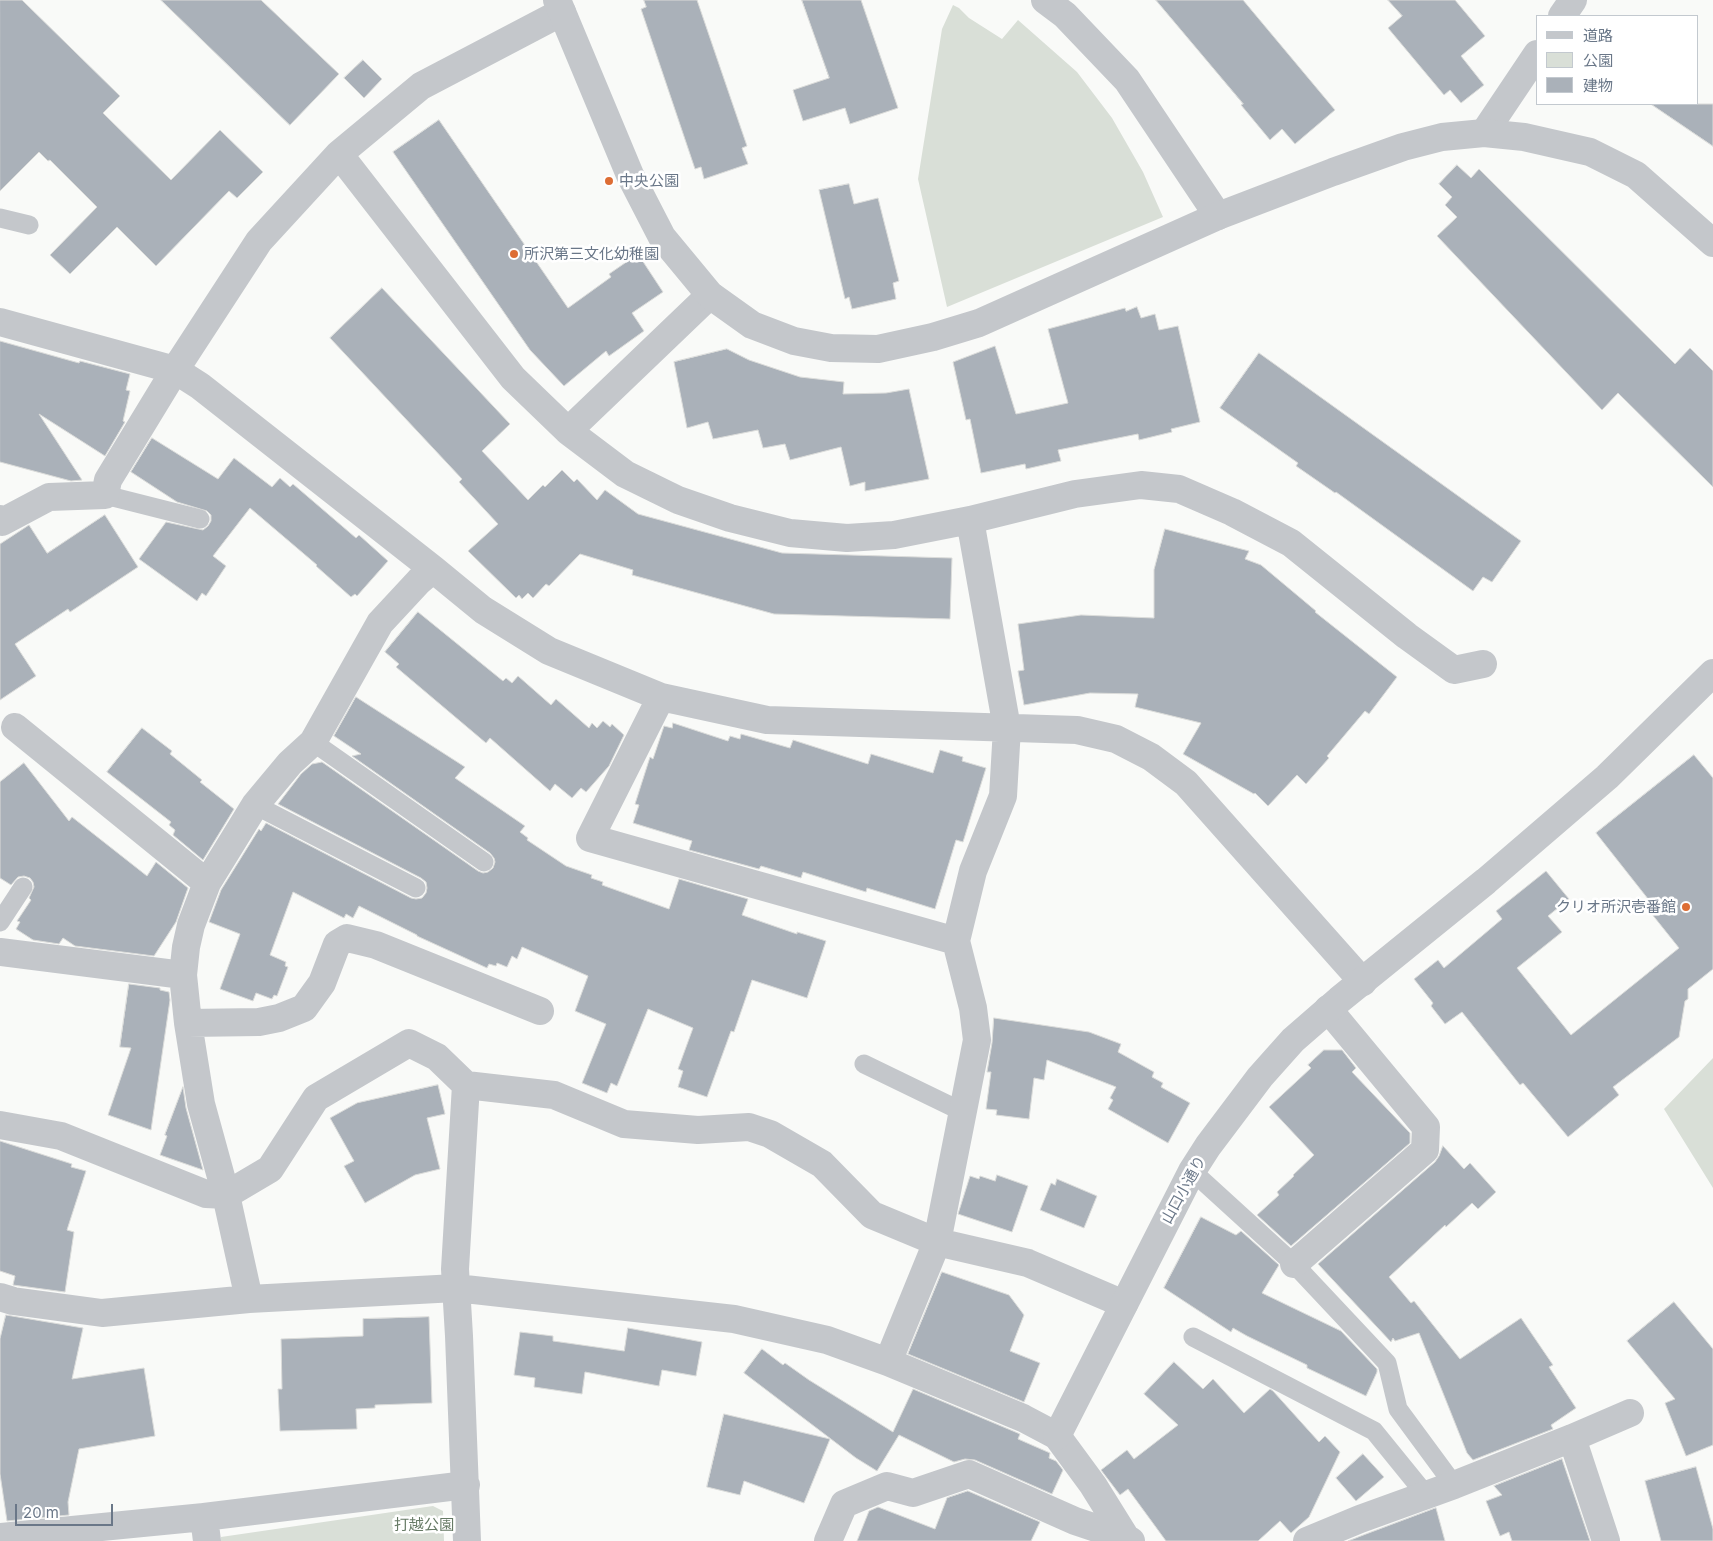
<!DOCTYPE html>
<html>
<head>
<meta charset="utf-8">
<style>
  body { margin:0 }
  #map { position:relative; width:1713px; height:1541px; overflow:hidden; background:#f9faf8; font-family:Inter,"Noto Sans JP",sans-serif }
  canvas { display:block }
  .legend { position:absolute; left:1536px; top:15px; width:162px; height:90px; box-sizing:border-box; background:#fff; border:1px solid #c3c9cf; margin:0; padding:6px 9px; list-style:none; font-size:15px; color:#6a7788 }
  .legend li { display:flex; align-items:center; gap:10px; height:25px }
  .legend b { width:25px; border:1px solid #c3c9cf }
  .scale { position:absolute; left:15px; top:1504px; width:98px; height:22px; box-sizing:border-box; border:2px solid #6a7788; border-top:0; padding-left:6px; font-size:15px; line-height:18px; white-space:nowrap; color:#6a7788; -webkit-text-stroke:4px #fff; paint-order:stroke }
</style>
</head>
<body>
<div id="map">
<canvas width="1713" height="1541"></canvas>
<ul class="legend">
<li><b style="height:6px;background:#c4c7cb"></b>道路</li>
<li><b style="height:14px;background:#d9dfd7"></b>公園</li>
<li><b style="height:14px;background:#aab1b9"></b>建物</li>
</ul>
<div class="scale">20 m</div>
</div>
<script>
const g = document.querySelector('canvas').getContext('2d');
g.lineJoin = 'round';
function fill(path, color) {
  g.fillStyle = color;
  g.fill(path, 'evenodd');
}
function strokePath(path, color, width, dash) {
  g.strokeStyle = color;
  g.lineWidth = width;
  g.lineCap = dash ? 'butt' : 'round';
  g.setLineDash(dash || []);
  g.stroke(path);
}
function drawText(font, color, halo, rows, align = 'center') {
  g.font = font + ' Inter,"Noto Sans JP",sans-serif';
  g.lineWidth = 5;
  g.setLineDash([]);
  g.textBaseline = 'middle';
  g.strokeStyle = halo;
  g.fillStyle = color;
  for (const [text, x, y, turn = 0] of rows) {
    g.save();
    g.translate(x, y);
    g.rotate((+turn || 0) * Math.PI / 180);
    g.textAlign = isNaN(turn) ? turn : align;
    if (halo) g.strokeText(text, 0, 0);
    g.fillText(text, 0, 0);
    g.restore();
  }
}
const green = new Path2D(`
  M 953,5 L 959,8 L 969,18 L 1002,39 L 1018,20 L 1077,72 L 1112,118 L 1143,172 L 1163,217 L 947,307 L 918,179 L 942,29 Z
  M 1713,1058 L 1713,1188 L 1664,1109 Z
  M 433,1506 L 443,1511 L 444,1541 L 221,1541 L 221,1537 Z`);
const building = new Path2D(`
  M 0,0 L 22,0 L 120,96 L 103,113 L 171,180 L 220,130 L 263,172 L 237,198 L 229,191 L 156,266 L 117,227 L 70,274 L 50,255 L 97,207 L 50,160 L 48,161 L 39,152 L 0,191 Z
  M 161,0 L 261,0 L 339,74 L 290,125 Z
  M 644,0 L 697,0 L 747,146 L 742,148 L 748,164 L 704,179 L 701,167 L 695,169 L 641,9 L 646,7 Z
  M 802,0 L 861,0 L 898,108 L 850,124 L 845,108 L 803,121 L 793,90 L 829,78 Z
  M 1156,0 L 1243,0 L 1335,110 L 1295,144 L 1282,129 L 1270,140 L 1241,105 L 1243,104 Z
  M 1388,0 L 1455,0 L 1485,36 L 1461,56 L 1484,85 L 1461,103 L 1450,90 L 1444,95 L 1388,28 L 1402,16 Z
  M 363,60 L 382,79 L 364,98 L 344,78 Z
  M 1651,104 L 1713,104 L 1713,146 Z
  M 439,120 L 568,308 L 611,277 L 609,274 L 638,254 L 663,292 L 632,313 L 644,331 L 609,356 L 606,351 L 564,386 L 530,350 L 393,152 Z
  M 1457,165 L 1471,178 L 1479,169 L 1675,364 L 1690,348 L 1713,371 L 1713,487 L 1618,393 L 1602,410 L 1437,236 L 1457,217 L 1445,205 L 1452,197 L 1439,184 Z
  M 849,184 L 854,204 L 878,198 L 899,281 L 893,283 L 896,299 L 852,309 L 849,297 L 845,299 L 819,190 Z
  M 382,288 L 510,424 L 482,451 L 528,500 L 543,485 L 545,487 L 562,470 L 574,482 L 577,479 L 597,500 L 605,490 L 638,514 L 782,553 L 952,558 L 950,619 L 774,614 L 632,575 L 633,570 L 580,554 L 549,586 L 546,584 L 533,598 L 528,593 L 522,599 L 519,595 L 516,598 L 468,551 L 498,524 L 459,482 L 462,479 L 330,338 Z
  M 1137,307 L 1141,318 L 1155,314 L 1159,330 L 1178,326 L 1200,422 L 1171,429 L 1172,432 L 1139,440 L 1138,434 L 1058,450 L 1061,461 L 1026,469 L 1025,464 L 981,473 L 970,419 L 966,420 L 953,362 L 995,346 L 1016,414 L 1068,403 L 1048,329 L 1125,308 L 1126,311 Z
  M 0,341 L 79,363 L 80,361 L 130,374 L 126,390 L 130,391 L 123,421 L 125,422 L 105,456 L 39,414 L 82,480 L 71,481 L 0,462 Z
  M 727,349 L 749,360 L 800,377 L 844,382 L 843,394 L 886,393 L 909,389 L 929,479 L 865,491 L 865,482 L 850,486 L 841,447 L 790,460 L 785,444 L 763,448 L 758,430 L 713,439 L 708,422 L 687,428 L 674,362 Z
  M 1259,353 L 1521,541 L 1492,582 L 1483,577 L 1473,591 L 1336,492 L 1335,493 L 1296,466 L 1298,463 L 1220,408 Z
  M 152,438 L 218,479 L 234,458 L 272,487 L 280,478 L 290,487 L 293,484 L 356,538 L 359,535 L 388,561 L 357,596 L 355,594 L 351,597 L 316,566 L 317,565 L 250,508 L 213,556 L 226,566 L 206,596 L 202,593 L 197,601 L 139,559 L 166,522 L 203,530 L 208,526 L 211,521 L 211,515 L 207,511 L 177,502 L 131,472 Z
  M 105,515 L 138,567 L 70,612 L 68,609 L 15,644 L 36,676 L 0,700 L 0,544 L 29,525 L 47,553 Z
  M 1165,529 L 1249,551 L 1245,559 L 1261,565 L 1316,611 L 1315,612 L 1397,677 L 1369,714 L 1365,711 L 1327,756 L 1329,758 L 1306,784 L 1297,775 L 1268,806 L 1255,793 L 1254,794 L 1183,754 L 1201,723 L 1135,707 L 1138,694 L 1090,693 L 1024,705 L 1018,671 L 1024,670 L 1018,624 L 1081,615 L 1154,618 L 1154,570 Z
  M 418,612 L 503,681 L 506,678 L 512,683 L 518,676 L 551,705 L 556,699 L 589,728 L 592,723 L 597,728 L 603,721 L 610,727 L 612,724 L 624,735 L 609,766 L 586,792 L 581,788 L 572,798 L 555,784 L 550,791 L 490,738 L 486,743 L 396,667 L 399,664 L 385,652 Z
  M 356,697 L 465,767 L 455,778 L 525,826 L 520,832 L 528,838 L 527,840 L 566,866 L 592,875 L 591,878 L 603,882 L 602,885 L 669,909 L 679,879 L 748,899 L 742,915 L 797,934 L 797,932 L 826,941 L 807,998 L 752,980 L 734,1032 L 731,1031 L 707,1097 L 678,1087 L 683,1071 L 678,1069 L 693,1028 L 648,1009 L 617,1086 L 611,1083 L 607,1093 L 582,1083 L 606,1024 L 575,1011 L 588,976 L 522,947 L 517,959 L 512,956 L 507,967 L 497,963 L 496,966 L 489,964 L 487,968 L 417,936 L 417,935 L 359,906 L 353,918 L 346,914 L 344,918 L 293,892 L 270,955 L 286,962 L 285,966 L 288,967 L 277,996 L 274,995 L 272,999 L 256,993 L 253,1001 L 220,989 L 240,934 L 209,922 L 221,890 L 259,829 L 261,831 L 266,823 L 411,898 L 416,899 L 422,898 L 426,893 L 427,888 L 426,882 L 421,878 L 278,804 L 301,774 L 312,764 L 322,762 L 478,871 L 483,873 L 488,872 L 493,868 L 495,862 L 494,858 L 490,853 L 352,756 L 361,754 L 334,736 Z
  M 673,723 L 728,741 L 730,736 L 740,739 L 741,734 L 790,748 L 793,740 L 868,764 L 871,754 L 933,773 L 940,750 L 963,757 L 962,761 L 986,768 L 963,842 L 956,840 L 935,909 L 867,888 L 866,892 L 803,872 L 801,878 L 761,866 L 759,869 L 689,850 L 692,841 L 633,823 L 639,805 L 635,804 L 650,757 L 653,759 L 664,726 L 672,728 Z
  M 142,728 L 172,751 L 170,754 L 202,780 L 200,782 L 234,809 L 203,860 L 173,835 L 175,830 L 169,825 L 171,822 L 107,772 Z
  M 1694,755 L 1713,778 L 1713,969 L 1688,989 L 1688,999 L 1685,1001 L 1679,1037 L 1613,1087 L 1619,1095 L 1568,1137 L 1523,1083 L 1520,1085 L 1462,1012 L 1445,1024 L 1431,1006 L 1433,1003 L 1414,979 L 1438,960 L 1444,968 L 1502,919 L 1496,911 L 1546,871 L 1569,899 L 1548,916 L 1562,932 L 1517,968 L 1571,1035 L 1679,948 L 1651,913 L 1656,909 L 1596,833 Z
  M 24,763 L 69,821 L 72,817 L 147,876 L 156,862 L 188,888 L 176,922 L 154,956 L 75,946 L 63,938 L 59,944 L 33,940 L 16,929 L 20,922 L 17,921 L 31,900 L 29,898 L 34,887 L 33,882 L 30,878 L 24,876 L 18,877 L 11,885 L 0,878 L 0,782 Z
  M 129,984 L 160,988 L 160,990 L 169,992 L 170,1000 L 151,1130 L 108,1115 L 131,1048 L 120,1047 Z
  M 994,1018 L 1089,1032 L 1121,1044 L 1118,1052 L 1154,1072 L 1152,1077 L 1163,1083 L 1161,1087 L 1190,1103 L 1168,1143 L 1108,1109 L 1113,1100 L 1110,1098 L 1116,1087 L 1047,1060 L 1044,1080 L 1034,1078 L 1029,1119 L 996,1115 L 997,1110 L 986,1109 L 991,1072 L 987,1072 L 992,1043 Z
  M 1324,1050 L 1342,1050 L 1356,1068 L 1352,1072 L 1410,1133 L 1410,1143 L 1291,1246 L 1257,1215 L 1279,1195 L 1277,1192 L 1294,1176 L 1293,1175 L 1314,1155 L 1269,1107 L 1311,1068 L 1308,1065 Z
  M 438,1085 L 445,1114 L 427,1118 L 440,1169 L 415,1175 L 365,1203 L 344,1166 L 354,1161 L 330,1118 L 357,1103 Z
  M 183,1087 L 186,1108 L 203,1170 L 160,1155 L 167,1136 L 165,1135 Z
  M 0,1141 L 72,1164 L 71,1167 L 86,1171 L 67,1230 L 74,1232 L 65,1292 L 13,1285 L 15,1276 L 0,1271 Z
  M 1443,1146 L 1464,1169 L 1470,1163 L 1496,1192 L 1478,1209 L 1472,1203 L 1446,1227 L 1445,1225 L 1389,1277 L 1411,1303 L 1414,1301 L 1460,1359 L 1521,1318 L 1553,1365 L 1549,1367 L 1576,1408 L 1551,1425 L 1553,1429 L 1473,1460 L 1467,1453 L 1419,1333 L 1395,1341 L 1393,1338 L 1391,1342 L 1318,1264 L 1435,1162 L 1439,1156 Z
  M 997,1175 L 1028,1186 L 1012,1232 L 958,1214 L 970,1176 L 979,1179 L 980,1176 L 995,1181 Z
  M 1057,1179 L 1097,1196 L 1084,1228 L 1040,1210 L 1051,1183 L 1055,1185 Z
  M 1201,1217 L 1236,1235 L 1241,1231 L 1279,1265 L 1262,1293 L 1341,1331 L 1377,1369 L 1377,1372 L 1366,1396 L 1307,1368 L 1307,1365 L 1247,1336 L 1233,1328 L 1231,1332 L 1164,1288 Z
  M 942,1272 L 1009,1295 L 1024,1315 L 1010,1351 L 1040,1363 L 1024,1402 L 908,1354 Z
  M 1674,1302 L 1713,1349 L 1713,1445 L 1686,1456 L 1665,1403 L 1675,1399 L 1627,1341 Z
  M 6,1315 L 83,1328 L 72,1379 L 144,1368 L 155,1436 L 79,1449 L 68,1502 L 69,1515 L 7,1521 L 0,1474 L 0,1339 Z
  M 429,1317 L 432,1403 L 375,1405 L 375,1408 L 356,1409 L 357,1429 L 280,1431 L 278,1389 L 282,1389 L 281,1339 L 363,1336 L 363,1319 Z
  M 628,1328 L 702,1342 L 696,1376 L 662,1370 L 659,1386 L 585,1372 L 582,1394 L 534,1387 L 535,1378 L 514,1375 L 520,1332 L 553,1336 L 553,1341 L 624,1351 Z
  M 762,1349 L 783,1365 L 785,1363 L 809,1380 L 893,1432 L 913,1389 L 1013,1431 L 1020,1434 L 1018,1439 L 1050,1453 L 1049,1458 L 1056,1461 L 1063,1470 L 1052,1494 L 975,1460 L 965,1459 L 954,1462 L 899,1435 L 877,1471 L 856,1458 L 744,1373 Z
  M 1174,1362 L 1203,1389 L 1213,1379 L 1244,1413 L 1270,1389 L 1273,1391 L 1319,1442 L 1325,1436 L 1340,1452 L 1309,1517 L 1291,1533 L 1280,1521 L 1258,1541 L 1166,1541 L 1128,1489 L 1120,1495 L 1101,1470 L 1127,1450 L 1134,1459 L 1178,1425 L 1144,1394 Z
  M 724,1414 L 830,1439 L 804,1503 L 744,1481 L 740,1495 L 707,1487 Z
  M 1363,1454 L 1384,1477 L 1356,1501 L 1336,1478 Z
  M 1562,1459 L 1590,1541 L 1512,1541 L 1509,1532 L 1500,1536 L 1486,1501 L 1502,1495 L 1494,1486 Z
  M 1696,1467 L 1713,1529 L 1713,1541 L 1661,1541 L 1645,1481 Z
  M 968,1491 L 1040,1522 L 1031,1541 L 857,1541 L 869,1511 L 878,1507 L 935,1529 L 947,1498 Z
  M 1436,1508 L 1445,1541 L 1348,1541 L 1366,1534 Z`);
const service = new Path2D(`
  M 0,218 L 29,225
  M 105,495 L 200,519
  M 313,742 L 484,862
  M 255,805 L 416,888
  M 0,922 L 23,887
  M 864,1064 L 963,1112
  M 1192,1171 L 1294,1264 L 1387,1363 L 1398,1409 L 1454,1485
  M 1193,1337 L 1374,1431 L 1426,1495`);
const minor = new Path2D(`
  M 1045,0 L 1065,15 L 1127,80 L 1218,216
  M 1562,16 L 1573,0
  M 1484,133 L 1537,54
  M 339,154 L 513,378 L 568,431 L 625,474 L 678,500 L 730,518 L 790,533 L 847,538 L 894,535 L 970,520 L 1075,494 L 1141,485 L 1179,489 L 1232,512 L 1291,543 L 1407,636 L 1454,670 L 1483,664
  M 0,322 L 175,370 L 200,386 L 433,569 L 483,610 L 549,651 L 661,697 L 767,720 L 1077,730 L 1116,739 L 1151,757 L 1186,783 L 1363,982
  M 568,431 L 710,295
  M 0,519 L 2,522 L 49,497 L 105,495 L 108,480 L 175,370 L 259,241 L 339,154 L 421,86 L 562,12
  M 661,697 L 590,838 L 956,941
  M 15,727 L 207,883
  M 0,952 L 183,975
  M 188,1023 L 259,1022 L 279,1018 L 304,1008 L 322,983 L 337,944 L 347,938 L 376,945 L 540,1011
  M 466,1085 L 455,1269 L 459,1336 L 467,1541
  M 0,1125 L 61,1136 L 206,1194 L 226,1195 L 270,1169 L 316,1098 L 409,1043 L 437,1057 L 466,1085 L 554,1095 L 624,1124 L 698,1130 L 749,1127 L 770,1134 L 822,1164 L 872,1215 L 937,1242 L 1028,1263 L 1124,1304
  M 1294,1264 L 1425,1150 L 1426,1127 L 1328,1009
  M 0,1297 L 13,1301 L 102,1313 L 249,1299 L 456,1288 L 734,1319 L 827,1340 L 888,1362 L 1023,1418 L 1057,1436 L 1093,1485 L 1126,1538 L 1127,1541
  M 249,1299 L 226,1195 L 201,1104 L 188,1023 L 183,975 L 186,947 L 191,925 L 207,883 L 255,805 L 290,763 L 313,742 L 380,623 L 419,581 L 433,569
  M 888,1362 L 937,1242 L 977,1040 L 973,1008 L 956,941 L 973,871 L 1003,796 L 1007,728 L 970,520
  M 1572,1438 L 1606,1541
  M 0,1537 L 204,1517
  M 207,1541 L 204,1517 L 466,1485
  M 828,1541 L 844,1504 L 887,1486 L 913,1493 L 969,1474 L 1075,1521 L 1126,1538 L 1131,1541
  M 1307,1541 L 1360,1519 L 1454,1485 L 1572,1438 L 1630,1413`);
const tertiary = new Path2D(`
  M 557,0 L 630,175 L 662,237 L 710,295 L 752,325 L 794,341 L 831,348 L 878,349 L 933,337 L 979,323 L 1218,216 L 1333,172 L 1403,147 L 1442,137 L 1484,133 L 1524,137 L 1590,152 L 1636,175 L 1713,243
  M 1057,1436 L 1192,1171 L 1208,1146 L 1260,1077 L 1293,1040 L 1339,1000 L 1486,881 L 1607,777 L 1713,673`);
const markers = [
  [609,181,5,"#dd6d34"],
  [514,254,5,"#dd6d34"],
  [1686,907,5,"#dd6d34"]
];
const poiNames = [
  ["中央公園",619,181],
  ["所沢第三文化幼稚園",524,254],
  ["クリオ所沢壱番館",1676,907,"right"]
];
const streetNames = [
  ["山口小通り",1184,1190,-61]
];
const parkNames = [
  ["打越公園",424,1525]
];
fill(green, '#d9dfd7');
fill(building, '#aab1b9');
strokePath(building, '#dbdcda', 1);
strokePath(service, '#c4c7cb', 19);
strokePath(minor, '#c4c7cb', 28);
strokePath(tertiary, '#c4c7cb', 28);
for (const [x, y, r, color] of markers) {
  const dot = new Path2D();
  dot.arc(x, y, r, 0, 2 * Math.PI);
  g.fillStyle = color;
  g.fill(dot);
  strokePath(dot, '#fff', 2);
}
drawText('15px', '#6a7788', '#fff', poiNames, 'left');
drawText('15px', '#6a7788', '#fff', streetNames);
drawText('15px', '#667a65', '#fff', parkNames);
</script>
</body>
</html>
